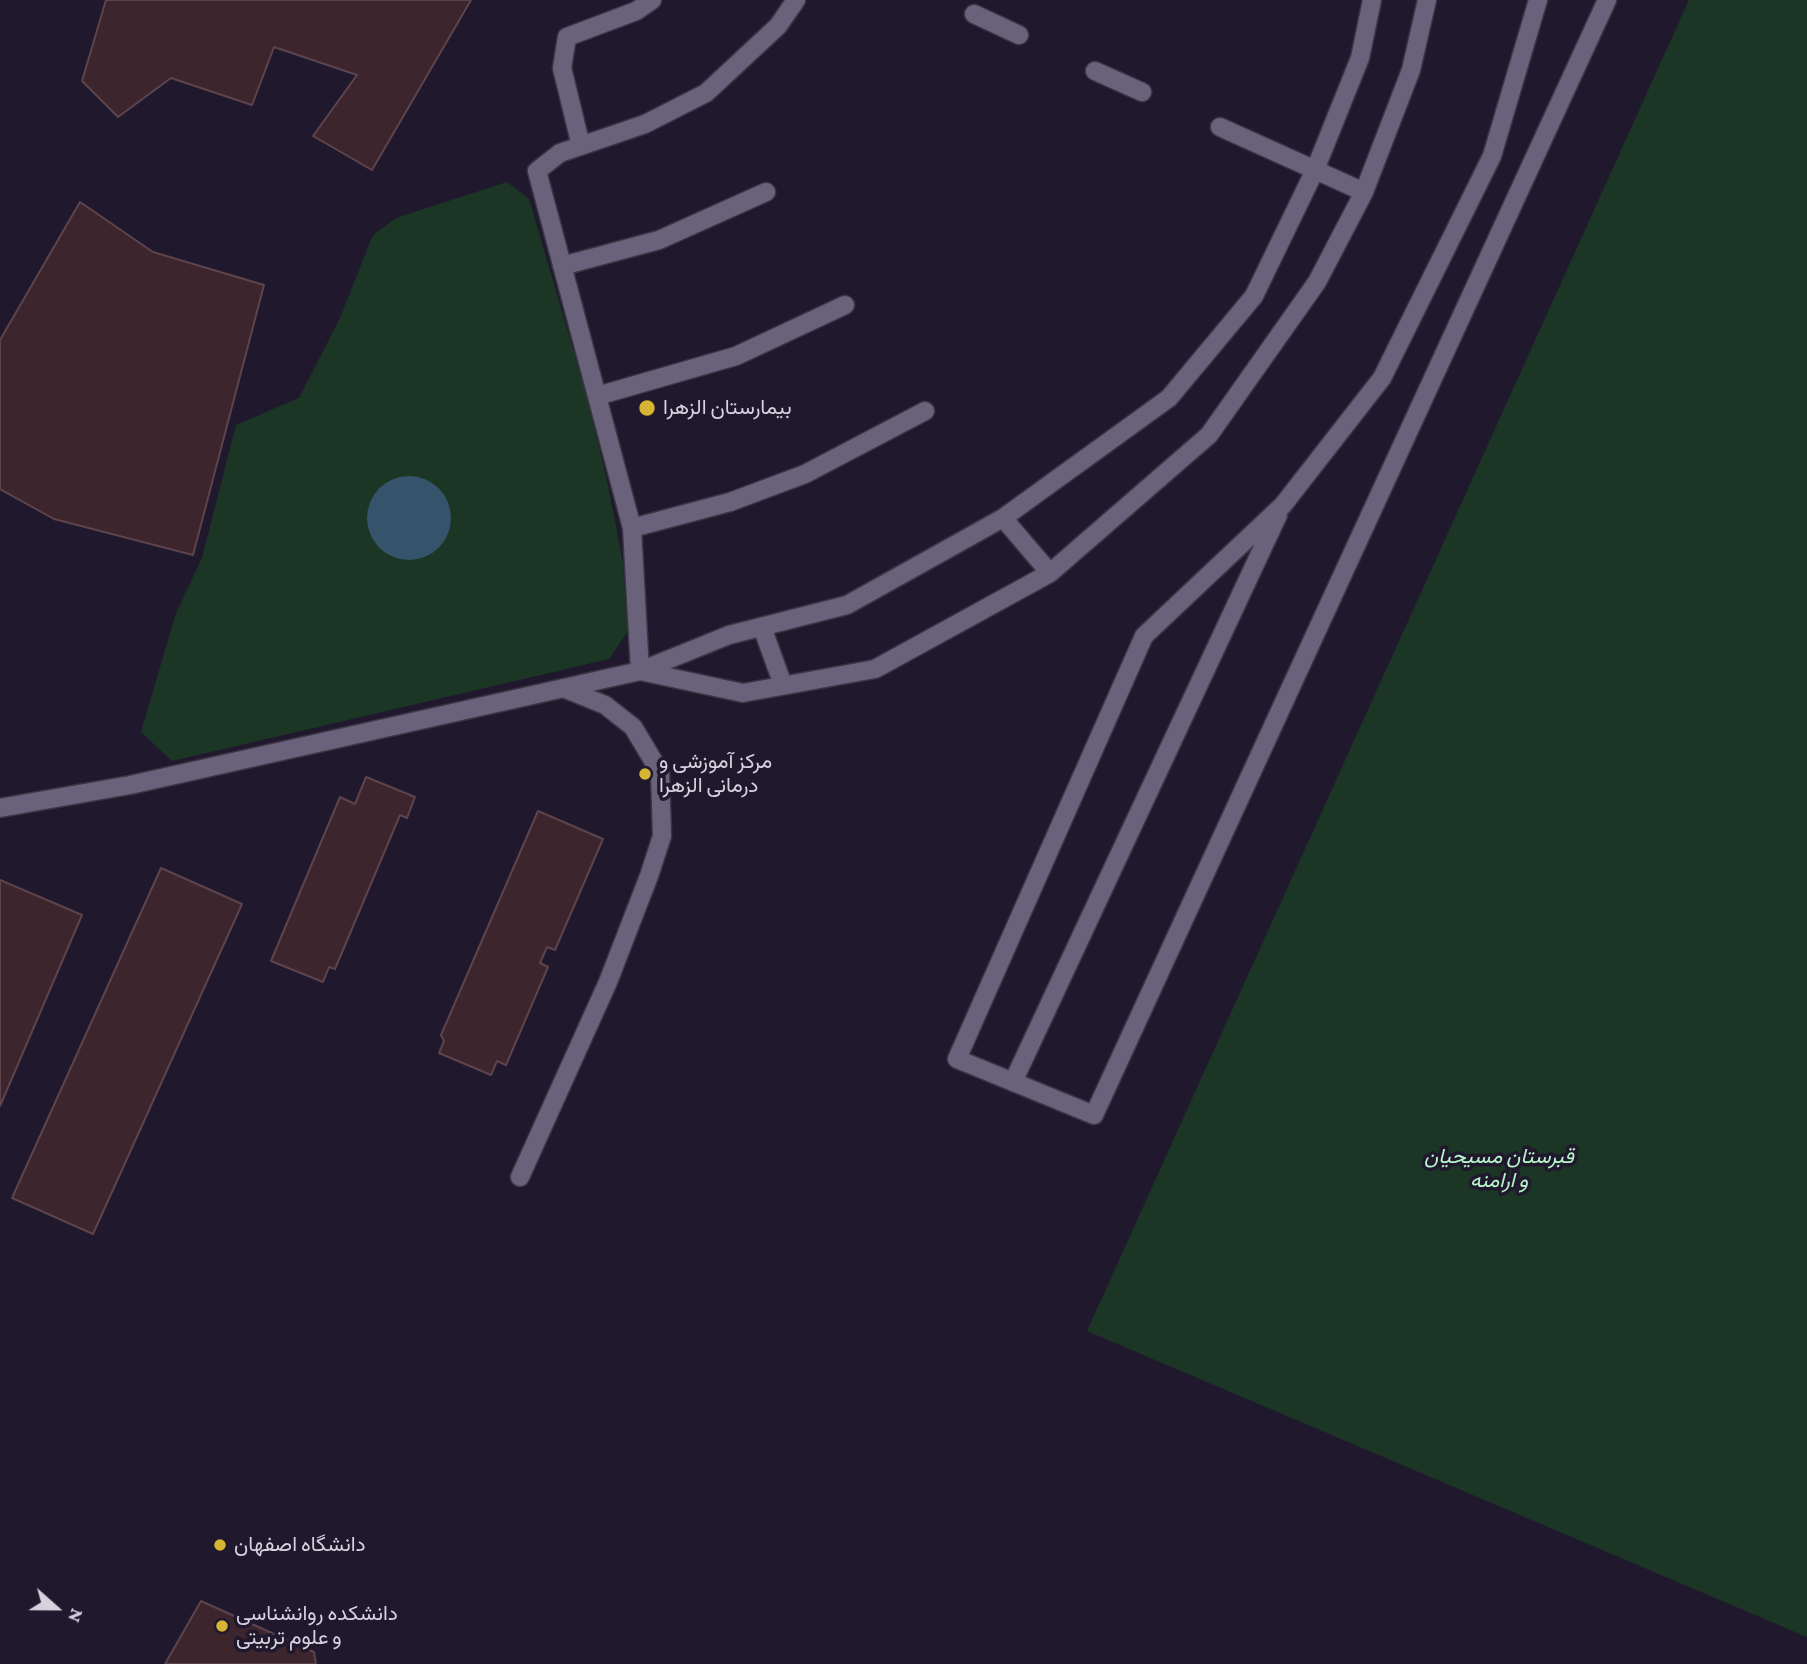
<!DOCTYPE html>
<html>
<head>
<meta charset="utf-8">
<style>
  body { margin:0 }
  #map { position:relative; width:1807px; height:1664px; overflow:hidden; background:#20192d; font-family:"Crimson Pro",serif }
  canvas { display:block }
  .north { position:absolute; left:21px; top:1573px; width:70px; height:70px; -webkit-text-stroke:5px #20192d; paint-order:stroke; rotate:111deg; font-size:19px; font-weight:700; line-height:28px; text-align:center; color:#d6d2df }
  .north::after { content:''; display:block; margin:auto; width:24px; height:32px; background:#d6d2df; clip-path:polygon(50% 0,100% 100%,50% 72%,0 100%) }
</style>
</head>
<body>
<div id="map">
<canvas width="1807" height="1664"></canvas>
<div class="north">N</div>
</div>
<script>
const g = document.querySelector('canvas').getContext('2d');
g.lineJoin = 'round';
function fill(path, color) {
  g.fillStyle = color;
  g.fill(path, 'evenodd');
}
function strokePath(path, color, width, dash) {
  g.strokeStyle = color;
  g.lineWidth = width;
  g.lineCap = dash ? 'butt' : 'round';
  g.setLineDash(dash || []);
  g.stroke(path);
}
function drawText(font, color, halo, rows, align = 'center') {
  g.font = font + ' "Crimson Pro",Vazirmatn,serif';
  g.lineWidth = 7;
  g.setLineDash([]);
  g.textBaseline = 'middle';
  g.strokeStyle = halo;
  g.fillStyle = color;
  for (const [text, x, y, turn = 0] of rows) {
    g.save();
    g.translate(x, y);
    g.rotate((+turn || 0) * Math.PI / 180);
    g.textAlign = isNaN(turn) ? turn : align;
    if (halo) g.strokeText(text, 0, 0);
    g.fillText(text, 0, 0);
    g.restore();
  }
}
const green = new Path2D(`
  M 1689,0 L 1807,0 L 1807,1637 L 1087,1331 Z
  M 507,182 L 529,199 L 586,393 L 608,485 L 623,563 L 628,631 L 609,659 L 172,761 L 141,732 L 176,613 L 202,558 L 236,425 L 299,398 L 340,318 L 373,235 L 396,218 Z`);
const water = new Path2D(`
  M367 518a42 42 0 1 1 84 0a42 42 0 1 1-84 0Z`);
const building = new Path2D(`
  M 106,0 L 471,0 L 372,170 L 313,136 L 357,75 L 274,47 L 252,105 L 171,78 L 118,117 L 82,81 Z
  M 80,202 L 153,252 L 264,285 L 193,555 L 54,519 L 0,489 L 0,340 Z
  M 366,777 L 415,797 L 407,818 L 400,815 L 335,969 L 329,967 L 323,982 L 271,961 L 340,797 L 355,804 Z
  M 538,811 L 603,839 L 555,950 L 547,947 L 540,963 L 548,967 L 506,1065 L 497,1061 L 491,1075 L 439,1053 L 444,1041 L 441,1035 Z
  M 161,868 L 242,904 L 93,1234 L 12,1198 Z
  M 0,880 L 82,915 L 0,1106 Z
  M 201,1601 L 314,1652 L 316,1664 L 165,1664 Z`);
const service = new Path2D(`
  M 1538,0 L 1492,156 L 1382,378 L 1283,505 L 1144,636 L 957,1059 L 1094,1115 L 1607,0
  M 974,14 L 1019,35
  M 1095,71 L 1142,92
  M 1220,127 L 1364,192
  M 581,146 L 562,68 L 567,37 L 636,11 L 652,0
  M 562,266 L 659,240 L 766,192
  M 597,396 L 736,356 L 845,305
  M 1003,518 L 1050,573
  M 632,528 L 730,502 L 805,474 L 925,411
  M 762,627 L 783,685
  M 640,671 L 743,693 L 875,669 L 1050,573 L 1209,435 L 1317,282 L 1364,192 L 1411,70 L 1427,0
  M 640,671 L 632,528 L 537,171 L 560,153 L 645,124 L 706,93 L 778,26 L 796,0
  M 0,808 L 130,785 L 640,671 L 729,635 L 847,605 L 1003,518 L 1169,398 L 1254,296 L 1315,170 L 1360,58 L 1372,0
  M 1013,1082 L 1278,515
  M 520,1177 L 608,982 L 649,876 L 662,836 L 660,772 L 633,727 L 605,705 L 563,688`);
const markers = [
  [647,408,9,"#d6b534"],
  [645,774,7,"#d6b534"],
  [220,1545,7,"#d6b534"],
  [222,1626,7,"#d6b534"]
];
const poiNames = [
  ["بیمارستان الزهرا",663,408],
  ["مرکز آموزشی و",659,762],
  ["درمانی الزهرا",659,786],
  ["دانشگاه اصفهان",234,1545],
  ["دانشکده روانشناسی",236,1614],
  ["و علوم تربیتی",236,1638]
];
const parkNames = [
  ["قبرستان مسیحیان",1499,1157],
  ["و ارامنه",1499,1181]
];
fill(green, '#1c3626');
fill(water, '#36536c');
fill(building, '#3d252e');
strokePath(building, '#5d444c', 2);
strokePath(service, '#3b3545', 21);
strokePath(service, '#6a627a', 18);
for (const [x, y, r, color] of markers) {
  const dot = new Path2D();
  dot.arc(x, y, r, 0, 2 * Math.PI);
  g.fillStyle = color;
  g.fill(dot);
  strokePath(dot, '#20192d', 2.5);
}
drawText('21px', '#d6d2df', '#20192d', poiNames, 'left');
drawText('italic 21px', '#b7f5cb', '#20192d', parkNames);
</script>
</body>
</html>
